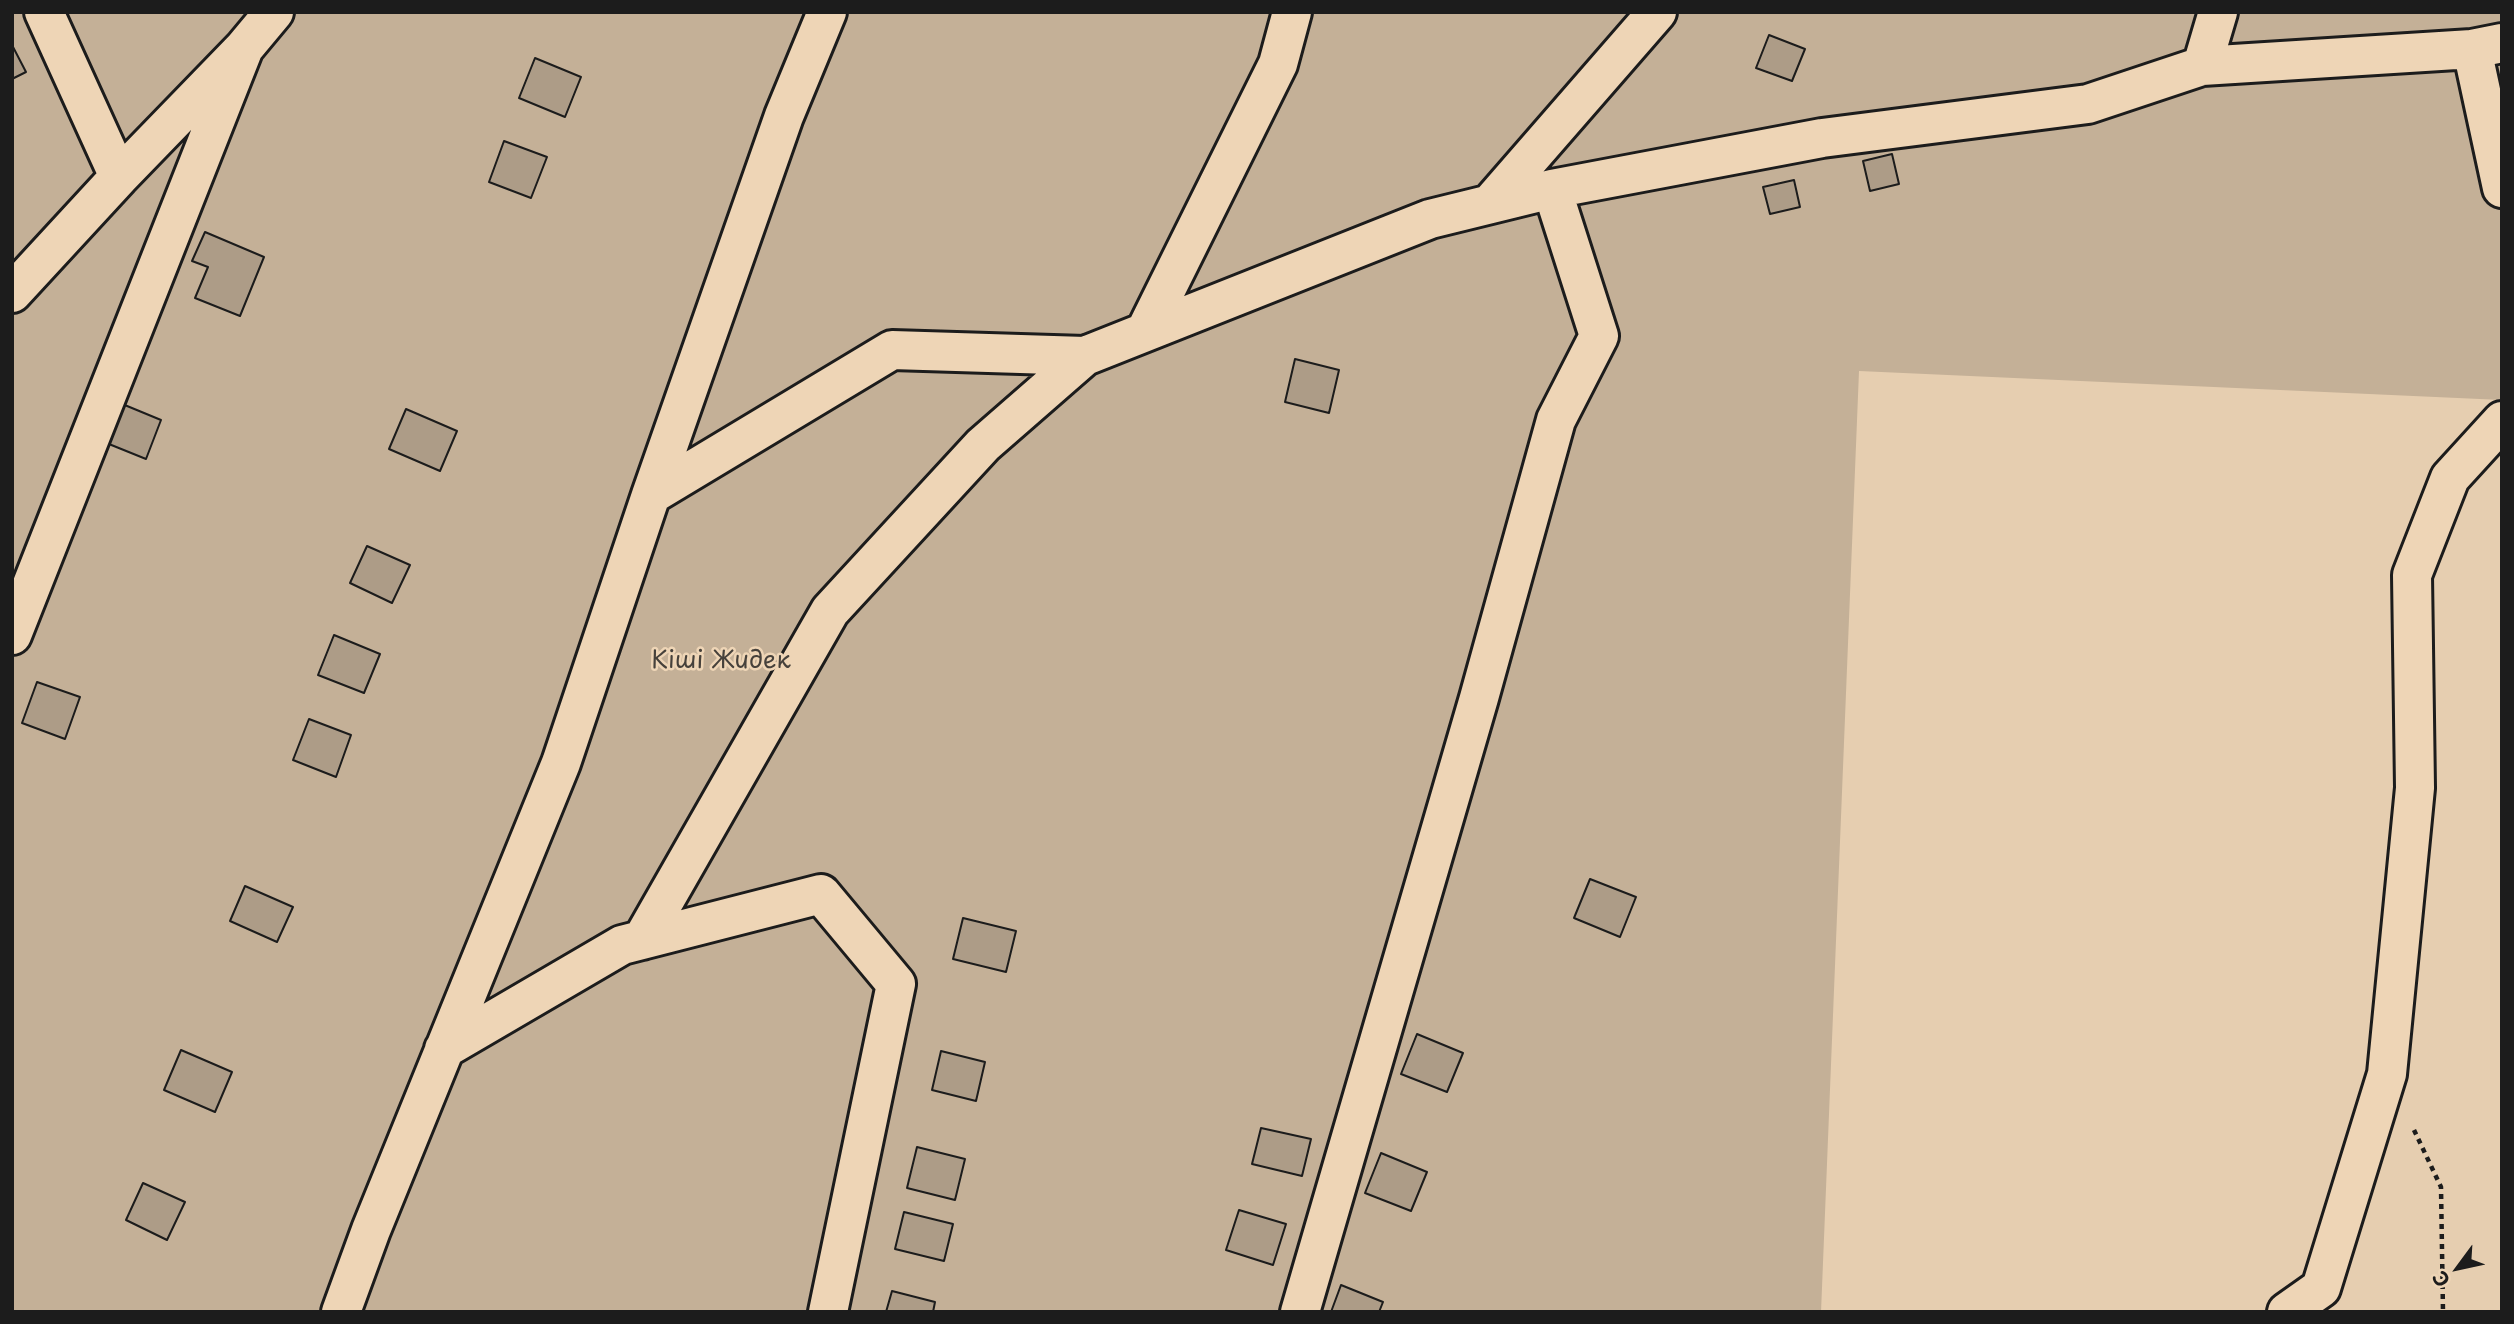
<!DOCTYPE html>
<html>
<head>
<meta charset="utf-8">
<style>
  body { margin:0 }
  #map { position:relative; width:2514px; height:1324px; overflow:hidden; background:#e6ceb0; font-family:"Playpen Sans",sans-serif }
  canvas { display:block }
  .frame { position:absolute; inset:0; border:14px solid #1c1c1c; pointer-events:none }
  .north { position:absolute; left:2423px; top:1233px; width:70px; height:70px; -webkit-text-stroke:5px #eed5b6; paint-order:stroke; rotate:237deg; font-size:19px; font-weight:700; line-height:28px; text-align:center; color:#1c1c1c }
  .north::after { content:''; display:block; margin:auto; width:24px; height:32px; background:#1c1c1c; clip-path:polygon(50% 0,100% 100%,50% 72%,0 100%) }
</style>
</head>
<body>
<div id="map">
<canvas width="2514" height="1324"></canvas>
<div class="frame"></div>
<div class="north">С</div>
</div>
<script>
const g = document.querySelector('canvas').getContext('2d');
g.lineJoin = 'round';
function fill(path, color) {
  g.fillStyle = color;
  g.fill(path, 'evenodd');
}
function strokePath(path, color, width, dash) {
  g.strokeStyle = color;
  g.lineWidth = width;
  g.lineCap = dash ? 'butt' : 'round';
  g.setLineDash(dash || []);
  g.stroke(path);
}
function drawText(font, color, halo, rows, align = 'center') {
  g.font = font + ' "Playpen Sans",sans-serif';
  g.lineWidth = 5;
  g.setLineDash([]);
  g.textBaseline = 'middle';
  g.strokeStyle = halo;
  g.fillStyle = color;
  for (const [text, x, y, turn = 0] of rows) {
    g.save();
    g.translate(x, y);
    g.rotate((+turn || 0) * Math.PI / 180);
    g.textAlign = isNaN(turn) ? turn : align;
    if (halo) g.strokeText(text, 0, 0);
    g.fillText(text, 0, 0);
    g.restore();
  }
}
const green = new Path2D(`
  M 12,12 L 2502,12 L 2502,400 L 1859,371 L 1821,1312 L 12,1312 Z`);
const building = new Path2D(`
  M 1769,35 L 1805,49 L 1792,81 L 1756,68 Z
  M 12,45 L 26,72 L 12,79 Z
  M 535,58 L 581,77 L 565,117 L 519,98 Z
  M 504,141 L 547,157 L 531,198 L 489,182 Z
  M 1892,154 L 1899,184 L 1870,191 L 1863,161 Z
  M 1794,180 L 1800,207 L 1770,214 L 1763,187 Z
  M 205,232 L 264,257 L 240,316 L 195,298 L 208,267 L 192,261 Z
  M 1295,359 L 1339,370 L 1329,413 L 1285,402 Z
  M 115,401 L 161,420 L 146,459 L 99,440 Z
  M 406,409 L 457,431 L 440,471 L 389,449 Z
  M 367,546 L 410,565 L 392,603 L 350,583 Z
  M 334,635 L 380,654 L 364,693 L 318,675 Z
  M 37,682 L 80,697 L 65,739 L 22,723 Z
  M 309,719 L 351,735 L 336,777 L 293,760 Z
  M 1590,879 L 1636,897 L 1620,937 L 1574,918 Z
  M 245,886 L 293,907 L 277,942 L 230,921 Z
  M 963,918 L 1016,931 L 1006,972 L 953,959 Z
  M 1417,1034 L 1463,1053 L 1447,1092 L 1401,1074 Z
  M 181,1050 L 232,1072 L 215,1112 L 164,1090 Z
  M 941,1051 L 985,1062 L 976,1101 L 932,1090 Z
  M 1261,1128 L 1311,1139 L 1302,1176 L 1252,1164 Z
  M 917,1147 L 965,1159 L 955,1200 L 907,1188 Z
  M 1381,1153 L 1427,1172 L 1411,1211 L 1365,1193 Z
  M 143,1183 L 185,1202 L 167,1240 L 126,1220 Z
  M 1239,1210 L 1286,1224 L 1273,1265 L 1226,1250 Z
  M 904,1212 L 953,1224 L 944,1261 L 895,1249 Z
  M 1341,1285 L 1383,1302 L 1379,1312 L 1331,1312 Z
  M 892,1291 L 935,1302 L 933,1312 L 886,1312 Z`);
const path = new Path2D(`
  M 2414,1130 L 2441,1187 L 2443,1312`);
const minor = new Path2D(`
  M 44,12 L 119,177
  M 2472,49 L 2502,188
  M 2202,66 L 2218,12
  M 1490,204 L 1657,12
  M 12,293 L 119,177 L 244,48 L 274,12
  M 1145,332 L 1278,64 L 1292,12
  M 651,495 L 892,350 L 1085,356 L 1430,219 L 1552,189 L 1822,138 L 2088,104 L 2202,66 L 2472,49 L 2502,43
  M 12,635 L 244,48
  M 642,940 L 830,611 L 983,445 L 1085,356
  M 444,1049 L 622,945 L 821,894 L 896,984 L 828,1312
  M 341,1312 L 371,1230 L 561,763 L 651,495 L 784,116 L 827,12
  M 1300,1312 L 1479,698 L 1556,420 L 1599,336 L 1552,189
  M 2287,1312 L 2321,1288 L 2387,1074 L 2415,788 L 2412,575 L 2450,478 L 2502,421`);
const parkNames = [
  ["Кіші Жидек",721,661]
];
fill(green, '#c4b097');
fill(building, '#ad9c87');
strokePath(building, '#1c1c1c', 2);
strokePath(minor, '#1c1c1c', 44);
strokePath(path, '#1c1c1c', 4.5, [5, 5]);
strokePath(minor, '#eed5b6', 38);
drawText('24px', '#46413b', '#eed5b6', parkNames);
</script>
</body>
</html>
